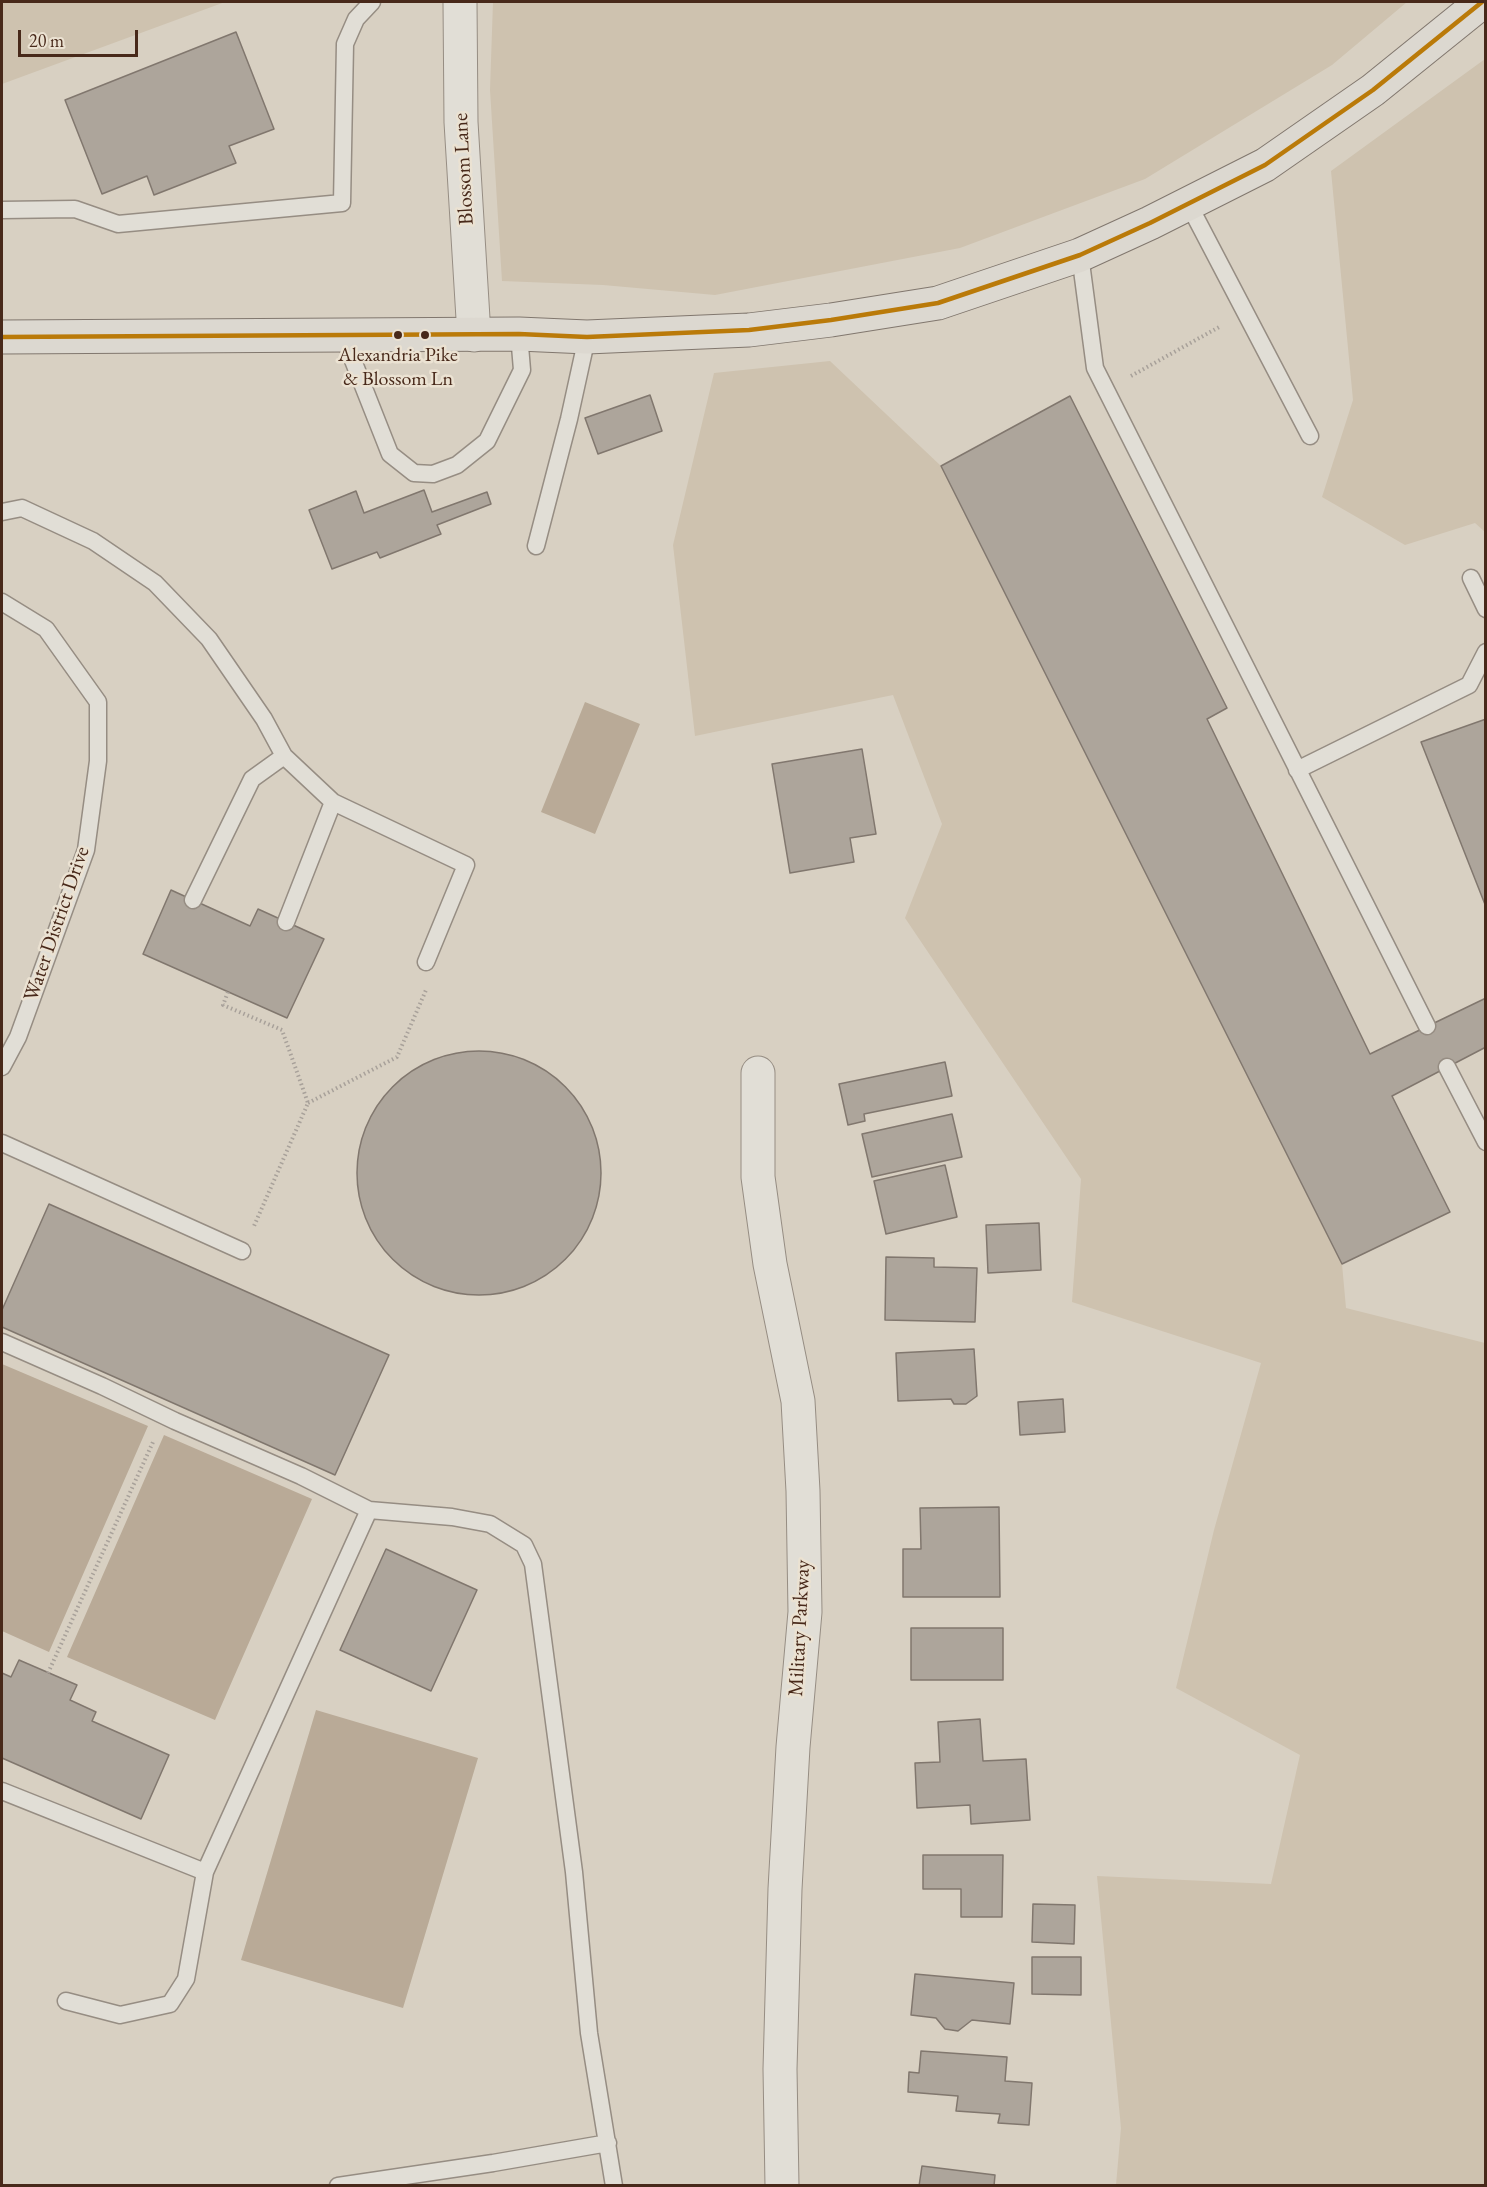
<!DOCTYPE html>
<html>
<head>
<meta charset="utf-8">
<style>
  body { margin:0 }
  #map { position:relative; width:1487px; height:2187px; overflow:hidden; background:#d8d0c2; font-family:"EB Garamond",serif }
  canvas { display:block }
  .frame { position:absolute; inset:0; border:3px solid #48291a; pointer-events:none }
  .scale { position:absolute; left:18px; top:30px; width:120px; height:27px; box-sizing:border-box; border:3px solid #48291a; border-top:0; padding-left:8px; font-size:18px; line-height:21px; white-space:nowrap; color:#48291a; -webkit-text-stroke:4px #ebe2d2; paint-order:stroke }
</style>
</head>
<body>
<div id="map">
<canvas width="1487" height="2187"></canvas>
<div class="frame"></div>
<div class="scale">20 m</div>
</div>
<script>
const g = document.querySelector('canvas').getContext('2d');
g.lineJoin = 'round';
function fill(path, color) {
  g.fillStyle = color;
  g.fill(path, 'evenodd');
}
function strokePath(path, color, width, dash) {
  g.strokeStyle = color;
  g.lineWidth = width;
  g.lineCap = dash ? 'butt' : 'round';
  g.setLineDash(dash || []);
  g.stroke(path);
}
function drawText(font, color, halo, rows, align = 'center') {
  g.font = font + ' "EB Garamond",serif';
  g.lineWidth = 5;
  g.setLineDash([]);
  g.textBaseline = 'middle';
  g.strokeStyle = halo;
  g.fillStyle = color;
  for (const [text, x, y, turn = 0] of rows) {
    g.save();
    g.translate(x, y);
    g.rotate((+turn || 0) * Math.PI / 180);
    g.textAlign = isNaN(turn) ? turn : align;
    if (halo) g.strokeText(text, 0, 0);
    g.fillText(text, 0, 0);
    g.restore();
  }
}
const green = new Path2D(`
  M 2,2 L 225,2 L 2,84 Z
  M 493,2 L 1407,2 L 1332,65 L 1145,179 L 960,248 L 715,295 L 603,285 L 502,281 L 490,90 Z
  M 1485,59 L 1485,532 L 1475,523 L 1405,545 L 1322,497 L 1353,400 L 1331,171 Z
  M 830,361 L 941,466 L 1342,1264 L 1346,1308 L 1485,1343 L 1485,2185 L 1116,2185 L 1121,2128 L 1097,1876 L 1271,1884 L 1300,1755 L 1176,1688 L 1214,1530 L 1261,1363 L 1072,1302 L 1081,1179 L 905,918 L 942,824 L 893,695 L 695,736 L 673,545 L 714,373 Z`);
const water = new Path2D(`
  M 585,702 L 640,724 L 595,834 L 541,812 Z
  M 2,1364 L 148,1426 L 49,1652 L 2,1631 Z
  M 164,1435 L 312,1499 L 215,1720 L 67,1657 Z
  M 316,1710 L 478,1758 L 403,2008 L 241,1960 Z`);
const building = new Path2D(`
  M 236,32 L 274,129 L 229,146 L 236,163 L 154,195 L 147,176 L 102,194 L 65,100 Z
  M 650,395 L 662,431 L 598,454 L 585,418 Z
  M 1070,396 L 1227,708 L 1207,719 L 1370,1054 L 1486,998 L 1486,1047 L 1392,1096 L 1450,1212 L 1342,1264 L 941,466 Z
  M 424,490 L 432,512 L 487,492 L 491,504 L 437,525 L 441,534 L 380,558 L 377,552 L 332,569 L 309,510 L 356,491 L 364,513 Z
  M 1486,719 L 1486,907 L 1421,742 Z
  M 862,749 L 876,834 L 850,838 L 854,862 L 790,873 L 772,764 Z
  M 171,890 L 250,926 L 258,909 L 324,939 L 287,1018 L 143,954 Z
  M357 1173a122 122 0 1 1 244 0a122 122 0 1 1-244 0Z
  M 945,1062 L 952,1096 L 864,1114 L 865,1121 L 848,1125 L 839,1084 Z
  M 952,1114 L 962,1157 L 872,1177 L 862,1134 Z
  M 945,1165 L 957,1217 L 886,1234 L 874,1181 Z
  M 49,1204 L 389,1355 L 335,1475 L 2,1327 L 2,1310 Z
  M 1039,1223 L 1041,1270 L 988,1273 L 986,1225 Z
  M 886,1257 L 934,1258 L 934,1267 L 977,1268 L 975,1322 L 885,1320 Z
  M 974,1349 L 977,1396 L 966,1404 L 954,1404 L 951,1399 L 898,1401 L 896,1353 Z
  M 1063,1399 L 1065,1432 L 1020,1435 L 1018,1402 Z
  M 999,1507 L 1000,1597 L 903,1597 L 903,1549 L 921,1549 L 920,1508 Z
  M 386,1549 L 477,1590 L 431,1691 L 340,1650 Z
  M 911,1628 L 1003,1628 L 1003,1680 L 911,1680 Z
  M 19,1660 L 77,1685 L 70,1700 L 96,1712 L 92,1721 L 169,1755 L 141,1819 L 2,1758 L 2,1673 L 11,1677 Z
  M 980,1719 L 983,1761 L 1026,1759 L 1030,1820 L 971,1824 L 970,1805 L 917,1808 L 915,1763 L 940,1762 L 938,1722 Z
  M 923,1855 L 1003,1855 L 1002,1917 L 961,1917 L 961,1889 L 923,1889 Z
  M 1033,1904 L 1075,1905 L 1074,1944 L 1032,1942 Z
  M 1032,1957 L 1081,1957 L 1081,1995 L 1032,1994 Z
  M 915,1974 L 1014,1983 L 1010,2024 L 972,2020 L 958,2031 L 945,2029 L 936,2018 L 911,2015 Z
  M 921,2051 L 1007,2057 L 1005,2081 L 1032,2083 L 1029,2125 L 998,2123 L 1000,2114 L 956,2111 L 958,2096 L 908,2092 L 909,2072 L 919,2073 Z
  M 922,2166 L 995,2175 L 994,2186 L 919,2186 Z`);
const path = new Path2D(`
  M 1131,376 L 1221,326
  M 228,992 L 223,1005 L 282,1030 L 308,1103 L 254,1226
  M 308,1103 L 397,1057 L 426,990
  M 48,1673 L 153,1442`);
const service = new Path2D(`
  M 1188,203 L 1310,436
  M 2,210 L 75,209 L 118,224 L 342,203 L 345,44 L 356,19 L 372,2
  M 1080,255 L 1095,368 L 1427,1026
  M 343,335 L 390,454 L 414,473 L 433,474 L 457,465 L 487,441 L 522,370 L 519,334
  M 2,512 L 22,508 L 93,541 L 155,583 L 209,639 L 264,719 L 284,756 L 333,802 L 466,865 L 426,962
  M 536,546 L 569,419 L 587,337
  M 1471,578 L 1486,609
  M 2,602 L 46,629 L 98,702 L 98,761 L 86,850 L 18,1037 L 2,1067
  M 1297,770 L 1469,685 L 1486,652
  M 193,900 L 252,779 L 284,756
  M 286,922 L 333,802
  M 1447,1067 L 1486,1142
  M 2,1143 L 242,1251
  M 2,1342 L 102,1386 L 175,1421 L 301,1476 L 369,1510 L 452,1517 L 490,1524 L 524,1545 L 533,1564 L 574,1872 L 589,2033 L 614,2186
  M 2,1791 L 205,1872
  M 66,2001 L 120,2015 L 170,2004 L 186,1979 L 205,1872 L 369,1510
  M 338,2186 L 493,2163 L 608,2143`);
const minor = new Path2D(`
  M 460,2 L 461,122 L 474,335
  M 758,1073 L 758,1177 L 770,1264 L 798,1401 L 803,1491 L 805,1612 L 793,1747 L 785,1889 L 780,2069 L 782,2186`);
const primary = new Path2D(`
  M 2,337 L 519,334 L 587,337 L 749,330 L 831,320 L 938,303 L 1080,255 L 1150,223 L 1265,165 L 1373,90 L 1482,2`);
const bus1 = new Path2D(`
  M 2,337 L 519,334 L 587,337 L 749,330 L 831,320 L 938,303 L 1080,255 L 1150,223 L 1265,165 L 1373,90 L 1482,2`);
const markers = [
  [398,335,5,"#48291a"],
  [425,335,5,"#48291a"]
];
const busNames = [
  ["Alexandria Pike",398,356],
  ["& Blossom Ln",398,380]
];
const streetNames = [
  ["Blossom Lane",464,169,-93],
  ["Water District Drive",57,924,-71],
  ["Military Parkway",800,1628,-87]
];
fill(green, '#cec2af');
fill(water, '#b9aa97');
fill(building, '#ada59b');
strokePath(building, '#81776e', 1.5);
strokePath(service, '#968d83', 19);
strokePath(minor, '#968d83', 35);
strokePath(primary, '#81776e', 35);
strokePath(path, '#a8a19a', 4, [1.5, 3]);
strokePath(service, '#e1ded6', 16);
strokePath(minor, '#e1ded6', 33);
strokePath(primary, '#dcd8d0', 33);
strokePath(bus1, '#ba7a09', 4.5);
for (const [x, y, r, color] of markers) {
  const dot = new Path2D();
  dot.arc(x, y, r, 0, 2 * Math.PI);
  g.fillStyle = color;
  g.fill(dot);
  strokePath(dot, '#ebe2d2', 2);
}
drawText('20px', '#48291a', '#ebe2d2', busNames);
drawText('21px', '#48291a', '#ebe2d2', streetNames);
</script>
</body>
</html>
